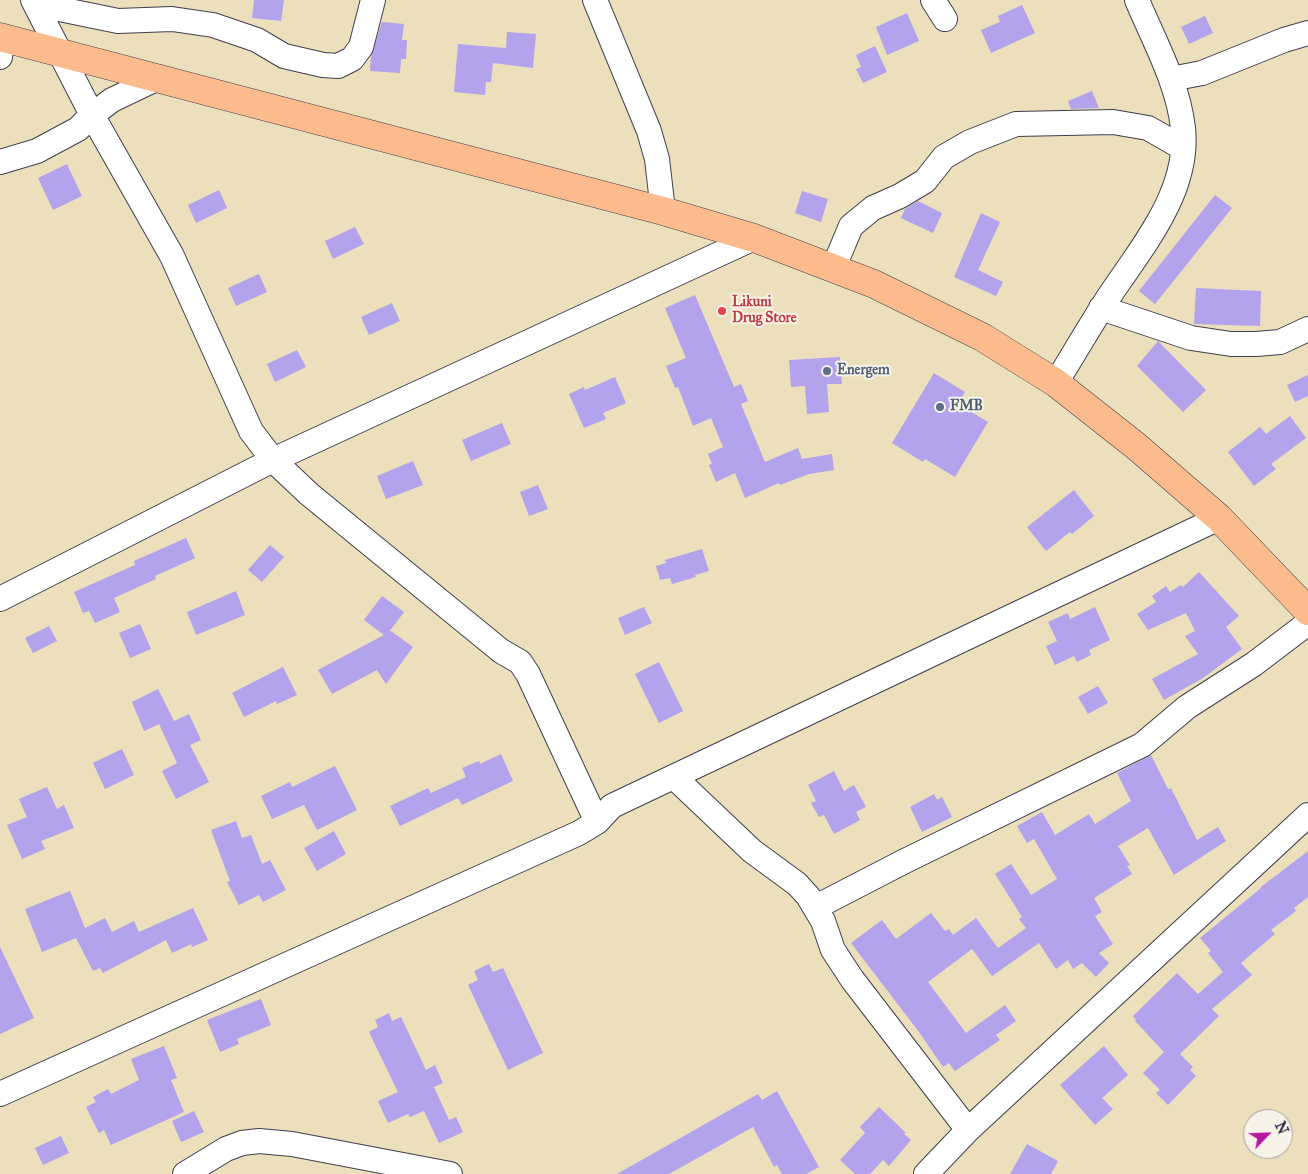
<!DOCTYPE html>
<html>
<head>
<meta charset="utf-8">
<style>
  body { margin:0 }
  #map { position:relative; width:1308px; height:1174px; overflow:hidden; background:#ebdfbc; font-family:"IM FELL Great Primer",serif }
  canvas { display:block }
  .north { position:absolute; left:1243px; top:1109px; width:50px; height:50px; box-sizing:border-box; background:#f7f3e8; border:1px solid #a29fa3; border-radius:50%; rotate:66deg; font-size:14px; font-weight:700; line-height:20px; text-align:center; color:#22223b }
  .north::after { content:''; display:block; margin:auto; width:18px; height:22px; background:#b5179e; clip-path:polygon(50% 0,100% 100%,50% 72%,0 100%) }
</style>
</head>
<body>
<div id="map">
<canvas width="1308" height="1174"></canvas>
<div class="north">N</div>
</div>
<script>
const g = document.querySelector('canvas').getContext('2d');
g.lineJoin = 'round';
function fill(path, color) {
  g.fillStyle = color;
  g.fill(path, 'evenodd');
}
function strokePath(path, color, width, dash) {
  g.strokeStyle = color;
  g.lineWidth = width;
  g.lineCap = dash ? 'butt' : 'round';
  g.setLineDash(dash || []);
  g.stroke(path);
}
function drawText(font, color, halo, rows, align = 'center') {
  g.font = font + ' "IM FELL Great Primer",serif';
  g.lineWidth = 4;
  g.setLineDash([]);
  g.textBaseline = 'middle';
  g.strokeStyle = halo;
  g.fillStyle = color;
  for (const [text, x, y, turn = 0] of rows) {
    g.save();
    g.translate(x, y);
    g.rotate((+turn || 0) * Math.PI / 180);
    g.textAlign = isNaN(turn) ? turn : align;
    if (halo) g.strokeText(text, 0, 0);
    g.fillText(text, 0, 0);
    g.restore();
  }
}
const building = new Path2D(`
  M 254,0 L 284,0 L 281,21 L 252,18 Z
  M 1022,5 L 1035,33 L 991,53 L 981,30 L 1000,22 L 998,16 Z
  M 907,13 L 919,41 L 887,55 L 876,27 Z
  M 1205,16 L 1213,33 L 1189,44 L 1181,27 Z
  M 382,22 L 404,24 L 402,40 L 407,40 L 406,59 L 401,59 L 400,73 L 370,71 L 371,56 Z
  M 507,32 L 536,34 L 533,68 L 493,63 L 491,82 L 486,82 L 485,95 L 454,92 L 458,44 L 506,48 Z
  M 875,46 L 887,72 L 863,83 L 856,69 L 861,67 L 856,55 Z
  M 1092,91 L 1099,108 L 1071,109 L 1068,101 Z
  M 67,164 L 82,196 L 53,210 L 38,178 Z
  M 219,190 L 227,208 L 196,223 L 188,205 Z
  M 802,191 L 828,199 L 821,222 L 795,213 Z
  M 1215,195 L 1232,208 L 1155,304 L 1139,291 Z
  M 918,201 L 942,213 L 933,233 L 901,218 L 905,209 Z
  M 981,213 L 1000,222 L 978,270 L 1003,282 L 996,296 L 954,277 Z
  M 355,227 L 364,244 L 333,259 L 325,241 Z
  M 259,274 L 267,292 L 236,306 L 228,288 Z
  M 1196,288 L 1261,291 L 1260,326 L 1194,324 Z
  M 695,295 L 734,387 L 741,384 L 748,401 L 741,404 L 765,462 L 798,448 L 802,459 L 832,454 L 834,470 L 809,474 L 780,485 L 779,483 L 745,498 L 735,473 L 716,482 L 709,465 L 712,464 L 708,454 L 723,447 L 711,418 L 693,426 L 678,387 L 675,388 L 666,366 L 686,358 L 665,308 Z
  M 392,303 L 400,321 L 369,335 L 361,317 Z
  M 1158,341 L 1206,390 L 1183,412 L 1137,366 Z
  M 297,350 L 306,367 L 275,382 L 267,364 Z
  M 840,357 L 842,384 L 827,384 L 829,412 L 807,414 L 805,386 L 791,387 L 789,360 Z
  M 934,373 L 965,392 L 958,404 L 988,422 L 955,477 L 925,459 L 923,462 L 892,443 Z
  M 1308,375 L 1308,396 L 1295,402 L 1287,385 Z
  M 615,377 L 626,403 L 603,413 L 606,419 L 584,428 L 569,394 L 584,387 L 585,390 Z
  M 1290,416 L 1306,438 L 1271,464 L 1276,469 L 1254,486 L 1228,452 L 1260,427 L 1266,434 Z
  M 502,423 L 511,444 L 471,461 L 462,440 Z
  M 413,461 L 423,485 L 386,499 L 377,476 Z
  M 538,485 L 548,509 L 529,516 L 520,492 Z
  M 1074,490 L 1094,516 L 1072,534 L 1070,532 L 1046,551 L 1027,527 Z
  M 186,538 L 195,558 L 155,576 L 156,579 L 114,598 L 120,612 L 95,623 L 89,611 L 83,613 L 74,592 L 135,565 L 134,561 Z
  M 270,545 L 284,557 L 262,582 L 248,570 Z
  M 702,549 L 709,571 L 695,575 L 696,577 L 672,584 L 670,578 L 660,580 L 656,566 L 666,563 L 665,560 Z
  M 1199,572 L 1239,616 L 1226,627 L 1242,649 L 1203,678 L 1164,700 L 1152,679 L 1198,654 L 1185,636 L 1195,631 L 1186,613 L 1148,630 L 1137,614 L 1156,602 L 1152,596 L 1166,586 L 1170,592 L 1181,585 L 1183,587 Z
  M 236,591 L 245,615 L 196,635 L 187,612 Z
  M 382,596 L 404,612 L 389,632 L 391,631 L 413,647 L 386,684 L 377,670 L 332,694 L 318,670 L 384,635 L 364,620 Z
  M 644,607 L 652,623 L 625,635 L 618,618 Z
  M 1095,607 L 1110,640 L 1089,650 L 1091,655 L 1077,662 L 1074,656 L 1055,665 L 1046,646 L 1057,641 L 1048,622 L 1068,613 L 1070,619 Z
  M 140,624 L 151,649 L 130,658 L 119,633 Z
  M 49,626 L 57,641 L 33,653 L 25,638 Z
  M 659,662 L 683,711 L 659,723 L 635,674 Z
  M 283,667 L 297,695 L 277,704 L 276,701 L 244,717 L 232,693 Z
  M 1098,686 L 1108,703 L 1088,714 L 1078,697 Z
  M 158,689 L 174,721 L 189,714 L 201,740 L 190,745 L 209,782 L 176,799 L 162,771 L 177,763 L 159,724 L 144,731 L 132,702 Z
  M 122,749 L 134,775 L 105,789 L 93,763 Z
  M 501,754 L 513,781 L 462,805 L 458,798 L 400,826 L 390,806 L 428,788 L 431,793 L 466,777 L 462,768 L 479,761 L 480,764 Z
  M 1151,755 L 1168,789 L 1171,788 L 1197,840 L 1218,827 L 1226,841 L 1174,875 L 1148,828 L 1118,846 L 1130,865 L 1127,866 L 1132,874 L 1094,898 L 1102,912 L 1095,916 L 1113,944 L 1099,953 L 1109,963 L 1096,977 L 1082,963 L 1073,969 L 1068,960 L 1056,969 L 1039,943 L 992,976 L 972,949 L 928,982 L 966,1033 L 1005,1005 L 1016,1021 L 996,1035 L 1000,1040 L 955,1071 L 949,1063 L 943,1067 L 919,1032 L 851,943 L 882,920 L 896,939 L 931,913 L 945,931 L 949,929 L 953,935 L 976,918 L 998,948 L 1026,928 L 1019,919 L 1022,917 L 995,874 L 1011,864 L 1031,895 L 1057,879 L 1034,839 L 1027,843 L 1017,826 L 1042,812 L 1055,835 L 1089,814 L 1095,824 L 1131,801 L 1117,773 Z
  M 335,766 L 357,810 L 317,830 L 304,805 L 272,819 L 261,796 L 290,782 L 292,787 Z
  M 834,771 L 844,791 L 854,785 L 866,807 L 856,812 L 860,820 L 834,834 L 824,815 L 819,817 L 811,803 L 816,801 L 808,785 Z
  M 47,787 L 57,809 L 64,805 L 74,828 L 41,841 L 45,849 L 22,859 L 7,825 L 27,817 L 19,799 Z
  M 934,794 L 937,800 L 942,797 L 952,817 L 922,832 L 910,807 Z
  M 236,821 L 242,838 L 251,835 L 262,864 L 270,860 L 286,890 L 263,902 L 259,895 L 239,905 L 227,882 L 230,881 L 211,830 Z
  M 334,831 L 346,854 L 317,871 L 304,848 Z
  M 1308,851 L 1308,897 L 1294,908 L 1296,911 L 1271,930 L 1275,934 L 1241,963 L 1252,975 L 1212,1009 L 1219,1016 L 1180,1054 L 1193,1067 L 1190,1070 L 1196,1076 L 1168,1105 L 1156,1093 L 1160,1090 L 1143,1073 L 1164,1052 L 1135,1021 L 1136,1020 L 1133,1016 L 1177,973 L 1198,994 L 1223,972 L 1208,953 L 1211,951 L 1200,938 L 1261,888 L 1261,887 Z
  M 70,891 L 85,928 L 105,918 L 112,932 L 134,921 L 139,932 L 193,908 L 208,940 L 192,947 L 191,944 L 172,953 L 166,940 L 103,973 L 100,968 L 93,971 L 76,938 L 42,952 L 25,909 Z
  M 0,947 L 34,1018 L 0,1034 Z
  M 489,964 L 493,972 L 503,968 L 543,1053 L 508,1070 L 468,985 L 478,980 L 474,971 Z
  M 261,999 L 271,1025 L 237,1039 L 239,1044 L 220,1052 L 207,1020 Z
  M 389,1013 L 392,1021 L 401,1017 L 426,1070 L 435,1065 L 443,1083 L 434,1087 L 449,1120 L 456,1117 L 463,1132 L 439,1143 L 424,1111 L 410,1117 L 408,1114 L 388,1123 L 378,1101 L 398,1092 L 369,1032 L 378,1027 L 375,1020 Z
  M 164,1046 L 177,1078 L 171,1080 L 184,1112 L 111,1145 L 104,1130 L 99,1133 L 86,1107 L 96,1102 L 93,1097 L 108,1089 L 111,1094 L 139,1080 L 131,1059 Z
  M 1104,1046 L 1128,1075 L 1102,1098 L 1113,1109 L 1095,1125 L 1060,1085 Z
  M 777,1091 L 819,1167 L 806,1174 L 782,1174 L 777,1165 L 774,1167 L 753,1127 L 669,1174 L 617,1174 L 758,1094 L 762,1100 Z
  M 879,1107 L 906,1133 L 904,1134 L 911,1140 L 889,1166 L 883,1160 L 870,1174 L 855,1174 L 840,1160 L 865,1133 L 860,1127 Z
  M 194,1111 L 204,1132 L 181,1142 L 172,1121 Z
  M 61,1136 L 69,1153 L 43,1165 L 35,1148 Z
  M 1027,1144 L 1058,1161 L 1051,1174 L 1010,1174 Z`);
const minor = new Path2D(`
  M 33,0 L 92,115 L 172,256 L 251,431 L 273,460 L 309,494 L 501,651 L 520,662 L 528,674 L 597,822
  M 37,0 L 35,4 L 118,21 L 172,19 L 213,25 L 257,40 L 284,56 L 323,65 L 338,66 L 352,59 L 361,47 L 373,0
  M 595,0 L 649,131 L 657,159 L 663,211
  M 933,0 L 945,19
  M 0,57 L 3,38
  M 1171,79 L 1202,73 L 1284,40 L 1308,33
  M 0,162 L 37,151 L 78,129 L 92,115 L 112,100 L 158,78
  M 833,269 L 851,226 L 873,208 L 900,196 L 925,181 L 944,157 L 970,142 L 1016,124 L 1113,122 L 1148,128 L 1183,148
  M 1101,308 L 1191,338 L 1231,344 L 1256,344 L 1280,342 L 1308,329
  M 1056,383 C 1073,355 1090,326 1108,298 C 1141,248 1190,192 1183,128 C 1178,83 1154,41 1137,0
  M 0,599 L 273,460 L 754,238
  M 674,777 L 752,851 L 797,884 L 808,896 L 823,921 L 833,950 L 852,979 L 968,1130
  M 816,907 L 905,861 L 1142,745 L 1187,707 L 1254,664 L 1308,623
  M 0,1094 L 579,833 L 597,822 L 612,806 L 1219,518
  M 185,1174 L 226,1149 L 242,1143 L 259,1141 L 292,1144 L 450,1174
  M 926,1174 L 968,1130 L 1308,815`);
const major = new Path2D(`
  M 0,37 L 663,211 L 754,238 L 874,284 L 982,337 L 1056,383 L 1136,446 L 1219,518 L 1308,611`);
const markers = [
  [722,311,5,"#e0444e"],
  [827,371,5,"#5c6f8a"],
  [940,407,5,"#5c6f8a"]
];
const healthNames = [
  ["Likuni",732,303],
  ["Drug Store",732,319]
];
const serviceNames = [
  ["Energem",837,371],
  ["FMB",950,407]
];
fill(building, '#b3a2ec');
strokePath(minor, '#403e4e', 26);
strokePath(major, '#403e4e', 29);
strokePath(minor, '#fff', 24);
strokePath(major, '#fbbb8d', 28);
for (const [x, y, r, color] of markers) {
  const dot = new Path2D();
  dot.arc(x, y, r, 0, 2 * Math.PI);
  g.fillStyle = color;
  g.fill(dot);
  strokePath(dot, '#f7f3e8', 2);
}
drawText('bold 14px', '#be3a42', '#f7f3e8', healthNames, 'left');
drawText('bold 14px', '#4e5e75', '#f7f3e8', serviceNames, 'left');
</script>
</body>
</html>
